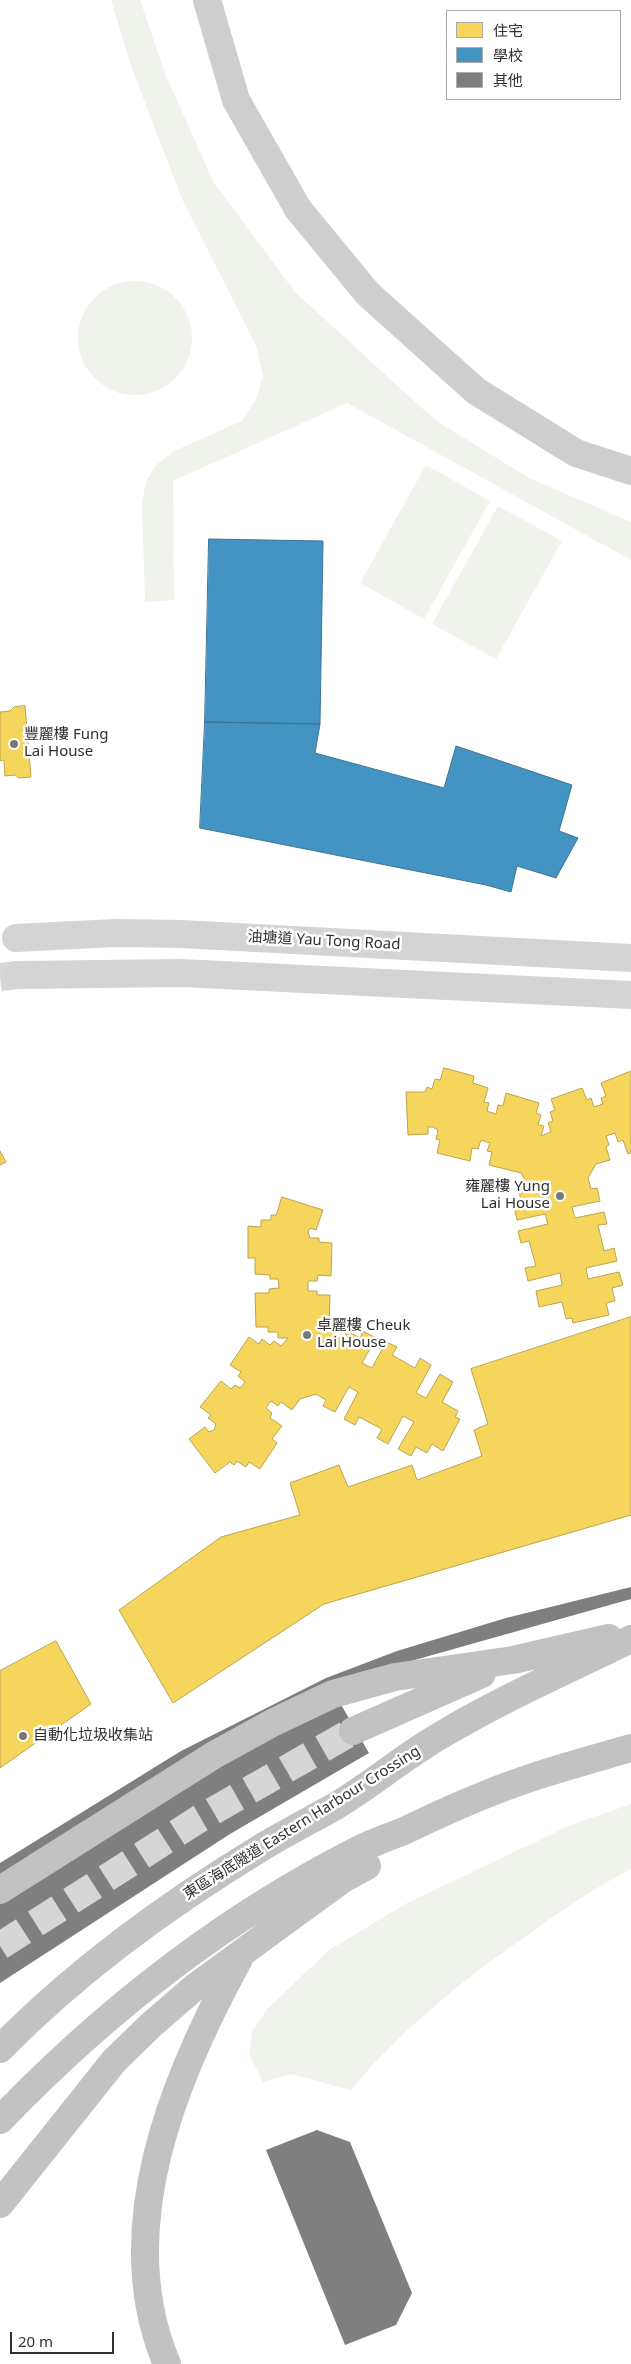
<!DOCTYPE html>
<html>
<head>
<meta charset="utf-8">
<style>
  body { margin:0 }
  #map { position:relative; width:631px; height:2364px; overflow:hidden; background:#fff; font-family:"Noto Sans","Noto Sans TC",sans-serif }
  canvas { display:block }
  .legend { position:absolute; left:446px; top:10px; width:175px; height:90px; box-sizing:border-box; background:#fff; border:1px solid #acacac; margin:0; padding:6px 9px; list-style:none; font-size:15px; color:#303030 }
  .legend li { display:flex; align-items:center; gap:10px; height:25px }
  .legend b { width:25px; border:1px solid #acacac }
  .scale { position:absolute; left:10px; top:2332px; width:104px; height:22px; box-sizing:border-box; border:2px solid #303030; border-top:0; padding-left:6px; font-size:15px; line-height:18px; white-space:nowrap; color:#303030; -webkit-text-stroke:4px #fff; paint-order:stroke }
</style>
</head>
<body>
<div id="map">
<canvas width="631" height="2364"></canvas>
<ul class="legend">
<li><b style="height:14px;background:#f6d55c"></b>住宅</li>
<li><b style="height:14px;background:#4393c3"></b>學校</li>
<li><b style="height:14px;background:#7f7f7f"></b>其他</li>
</ul>
<div class="scale">20 m</div>
</div>
<script>
const g = document.querySelector('canvas').getContext('2d');
g.lineJoin = 'round';
function fill(path, color) {
  g.fillStyle = color;
  g.fill(path, 'evenodd');
}
function strokePath(path, color, width, dash) {
  g.strokeStyle = color;
  g.lineWidth = width;
  g.lineCap = dash ? 'butt' : 'round';
  g.setLineDash(dash || []);
  g.stroke(path);
}
function drawText(font, color, halo, rows, align = 'center') {
  g.font = font + ' "Noto Sans","Noto Sans TC",sans-serif';
  g.lineWidth = 5;
  g.setLineDash([]);
  g.textBaseline = 'middle';
  g.strokeStyle = halo;
  g.fillStyle = color;
  for (const [text, x, y, turn = 0] of rows) {
    g.save();
    g.translate(x, y);
    g.rotate((+turn || 0) * Math.PI / 180);
    g.textAlign = isNaN(turn) ? turn : align;
    if (halo) g.strokeText(text, 0, 0);
    g.fillText(text, 0, 0);
    g.restore();
  }
}
const green = new Path2D(`
  M 111,0 L 140,0 L 166,76 L 214,183 L 295,292 L 435,420 L 529,478 L 631,522 L 631,560 L 347,403 L 173,481 L 174,600 L 145,602 L 142,503 L 146,482 L 156,465 L 174,451 L 242,421 L 256,399 L 263,376 L 257,348 L 182,199 L 131,66 Z
  M78 338a57 57 0 1 1 114 0a57 57 0 1 1-114 0Z
  M 426,465 L 490,501 L 424,619 L 360,583 Z
  M 498,506 L 562,541 L 496,659 L 432,624 Z
  M 631,1804 L 631,1869 C 598,1886 568,1906 538,1928 C 470,1974 404,2026 351,2090 L 291,2074 L 263,2082 L 249,2054 L 252,2032 L 267,2009 L 329,1950 L 407,1903 L 571,1825 Z`);
const homes = new Path2D(`
  M 25,706 L 31,777 L 19,778 L 15,775 L 5,776 L 4,760 L 0,761 L 0,712 L 10,711 L 14,707 Z
  M 444,1068 L 474,1076 L 473,1083 L 488,1088 L 484,1102 L 489,1103 L 487,1111 L 496,1114 L 498,1105 L 503,1106 L 506,1093 L 539,1103 L 536,1113 L 541,1115 L 538,1125 L 544,1126 L 541,1136 L 551,1132 L 548,1123 L 553,1121 L 550,1112 L 555,1110 L 551,1099 L 582,1088 L 587,1100 L 591,1098 L 594,1107 L 603,1104 L 601,1098 L 606,1096 L 601,1083 L 631,1071 L 631,1153 L 628,1154 L 623,1140 L 618,1142 L 615,1133 L 606,1136 L 609,1145 L 606,1147 L 610,1160 L 596,1164 L 588,1178 L 591,1189 L 597,1188 L 600,1201 L 572,1207 L 575,1218 L 604,1212 L 607,1224 L 598,1225 L 604,1251 L 614,1248 L 617,1261 L 586,1268 L 588,1279 L 619,1272 L 623,1285 L 612,1288 L 615,1301 L 606,1303 L 609,1315 L 573,1323 L 572,1318 L 566,1319 L 562,1302 L 539,1307 L 536,1291 L 562,1285 L 560,1273 L 528,1281 L 525,1268 L 536,1266 L 529,1241 L 521,1243 L 518,1231 L 548,1224 L 545,1214 L 517,1220 L 514,1207 L 522,1205 L 519,1191 L 530,1189 L 521,1173 L 489,1165 L 492,1152 L 487,1151 L 490,1143 L 481,1140 L 478,1149 L 472,1148 L 470,1161 L 437,1153 L 440,1140 L 436,1139 L 438,1130 L 433,1127 L 428,1127 L 428,1134 L 408,1135 L 406,1092 L 425,1092 L 427,1087 L 432,1089 L 435,1079 L 440,1080 Z
  M 0,1151 L 6,1162 L 0,1165 Z
  M 282,1197 L 323,1210 L 316,1230 L 310,1228 L 308,1232 L 310,1238 L 319,1238 L 319,1242 L 332,1243 L 331,1276 L 318,1275 L 317,1281 L 308,1281 L 308,1291 L 317,1291 L 317,1295 L 330,1295 L 329,1328 L 342,1341 L 347,1331 L 360,1338 L 363,1331 L 376,1338 L 362,1363 L 372,1368 L 386,1342 L 397,1347 L 392,1355 L 415,1368 L 420,1358 L 431,1365 L 416,1393 L 426,1398 L 440,1374 L 453,1382 L 442,1402 L 458,1411 L 455,1417 L 460,1419 L 443,1451 L 432,1444 L 427,1453 L 416,1447 L 411,1456 L 398,1449 L 414,1422 L 403,1416 L 388,1444 L 377,1438 L 382,1429 L 359,1417 L 355,1425 L 344,1419 L 358,1392 L 349,1387 L 335,1412 L 323,1406 L 326,1400 L 316,1394 L 300,1399 L 292,1410 L 281,1402 L 278,1406 L 271,1401 L 266,1408 L 272,1413 L 270,1418 L 282,1426 L 272,1439 L 277,1443 L 260,1469 L 249,1462 L 246,1467 L 237,1461 L 234,1465 L 230,1462 L 215,1473 L 189,1439 L 205,1427 L 209,1432 L 214,1430 L 216,1424 L 208,1418 L 211,1415 L 200,1407 L 221,1381 L 231,1389 L 235,1385 L 240,1388 L 245,1382 L 238,1376 L 241,1372 L 230,1365 L 249,1337 L 259,1344 L 262,1339 L 270,1345 L 274,1341 L 281,1346 L 288,1338 L 278,1338 L 278,1332 L 268,1332 L 268,1327 L 256,1327 L 255,1293 L 269,1293 L 269,1289 L 279,1288 L 278,1279 L 270,1279 L 270,1275 L 255,1274 L 255,1258 L 248,1258 L 248,1226 L 261,1227 L 261,1220 L 271,1220 L 271,1215 L 276,1215 Z
  M 631,1317 L 631,1515 L 324,1604 L 173,1703 L 119,1610 L 221,1537 L 300,1515 L 290,1483 L 339,1465 L 348,1487 L 412,1465 L 417,1480 L 482,1456 L 474,1430 L 488,1424 L 471,1369 Z
  M 56,1641 L 91,1704 L 0,1768 L 0,1671 Z`);
const schools = new Path2D(`
  M 209,539 L 323,541 L 320,724 L 205,722 Z
  M 205,722 L 320,724 L 315,753 L 444,788 L 456,746 L 572,785 L 559,831 L 578,838 L 556,878 L 517,866 L 511,892 L 486,885 L 200,828 Z`);
const building = new Path2D(`
  M 631,1587 L 631,1599 L 404,1663 L 332,1689 L 369,1753 L 230,1834 L 0,1983 L 0,1863 L 181,1751 L 326,1678 L 397,1651 L 506,1618 Z
  M 317,2130 L 350,2142 L 412,2293 L 396,2325 L 345,2345 L 266,2150 Z`);
const tertiaryTunnel = new Path2D(`
  M 0,977 L 18,975`);
const motorwayTunnel = new Path2D(`
  M 0,1946 L 199,1819 L 353,1731`);
const tertiary = new Path2D(`
  M 16,938 L 115,933 L 181,934 L 631,958
  M 18,975 L 181,973 L 631,995`);
const secondary = new Path2D(`
  M 207,0 L 236,100 L 298,209 L 368,294 L 476,391 L 576,453 L 631,471`);
const motorway = new Path2D(`
  M 353,1731 L 482,1674
  M 0,1890 L 214,1755 L 274,1722 L 333,1694 L 395,1677 L 513,1660 L 609,1638
  M 0,2049 C 77,1970 170,1903 264,1846 C 287,1832 311,1820 334,1807 C 370,1786 402,1758 438,1737 C 499,1700 566,1671 631,1639
  M 0,2120 C 104,2012 224,1918 358,1850 C 373,1842 389,1837 404,1831 C 431,1818 459,1805 487,1794 C 533,1775 583,1762 631,1748
  M 0,2204 L 114,2061 L 151,2025 L 195,1987 L 343,1879 L 367,1866
  M 167,2364 C 110,2230 174,2077 239,1959`);
const markers = [
  [14,744,5,"#787878"],
  [560,1196,5,"#787878"],
  [307,1335,5,"#787878"],
  [23,1736,5,"#787878"]
];
const poiNames = [
  ["豐麗樓 Fung",24,735],
  ["Lai House",24,752],
  ["雍麗樓 Yung",550,1187,"right"],
  ["Lai House",550,1204,"right"],
  ["卓麗樓 Cheuk",317,1326],
  ["Lai House",317,1343],
  ["自動化垃圾收集站",33,1736]
];
const streetNames = [
  ["油塘道 Yau Tong Road",324,941,3],
  ["東區海底隧道 Eastern Harbour Crossing",302,1823,-32]
];
fill(green, '#f0f2ec');
fill(homes, '#f6d55c');
strokePath(homes, '#bba44f', 1);
fill(schools, '#4393c3');
strokePath(schools, '#3d7597', 1);
fill(building, '#7f7f7f');
strokePath(tertiaryTunnel, '#d6d6d6', 28, [28, 14]);
strokePath(motorwayTunnel, '#d6d6d6', 28, [28, 14]);
strokePath(tertiary, '#d4d4d4', 28);
strokePath(secondary, '#cecece', 28);
strokePath(motorway, '#c2c2c2', 28);
for (const [x, y, r, color] of markers) {
  const dot = new Path2D();
  dot.arc(x, y, r, 0, 2 * Math.PI);
  g.fillStyle = color;
  g.fill(dot);
  strokePath(dot, '#fff', 2);
}
drawText('15px', '#303030', '#fff', poiNames, 'left');
drawText('15px', '#303030', '#fff', streetNames);
</script>
</body>
</html>
